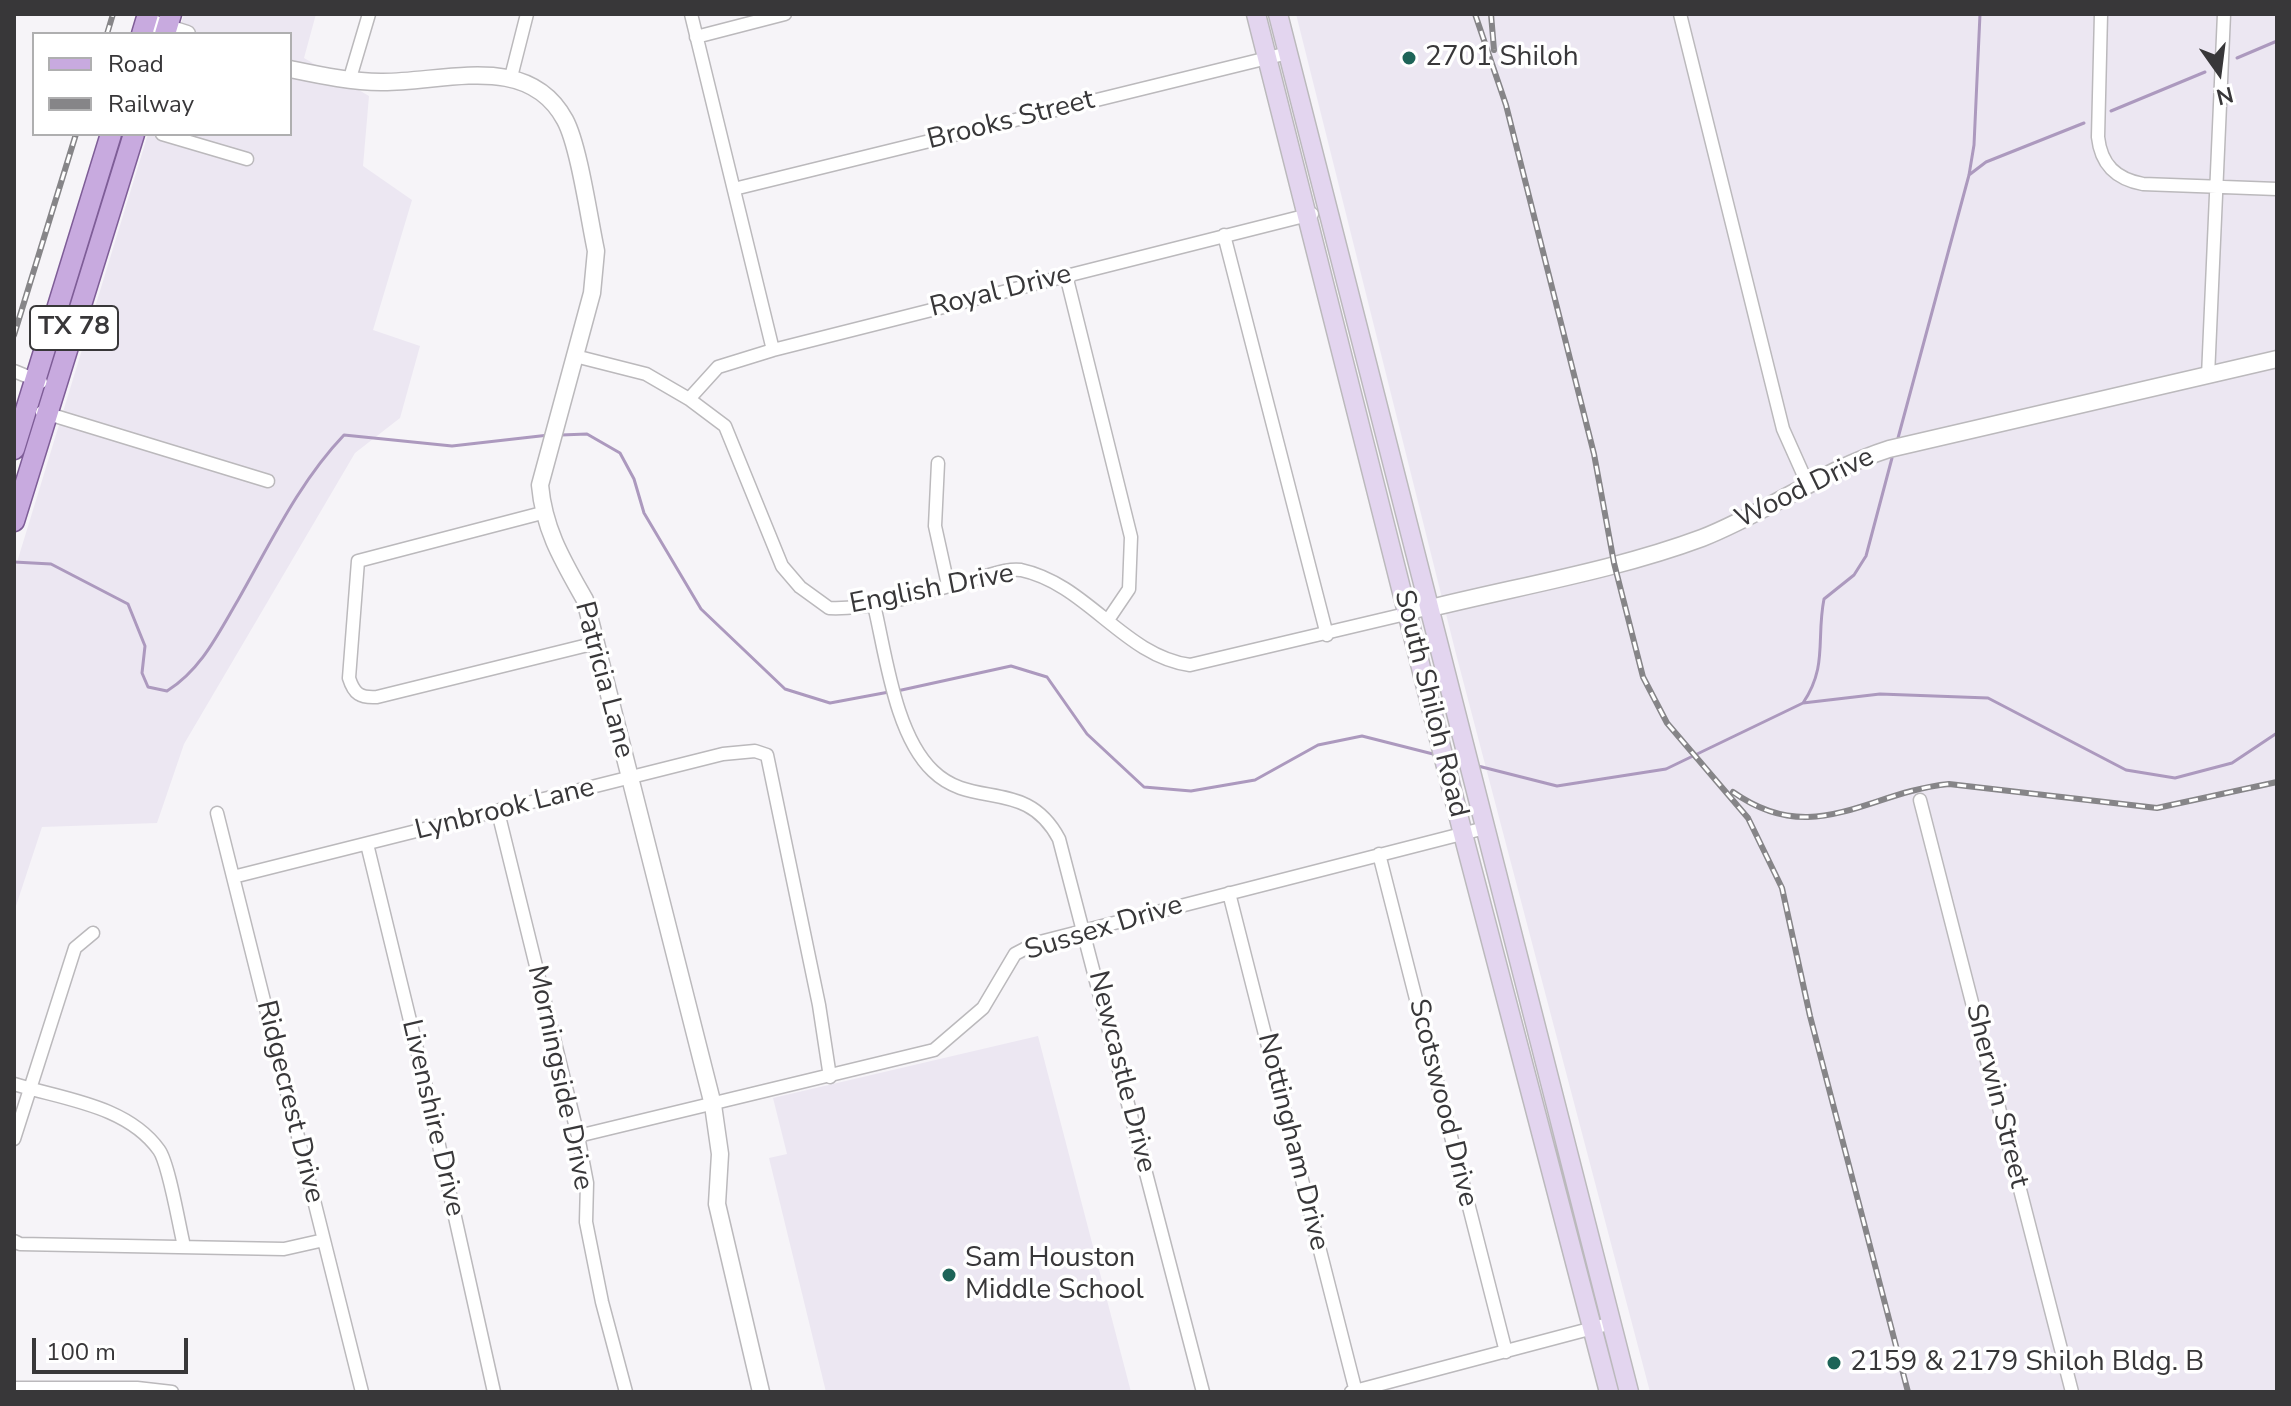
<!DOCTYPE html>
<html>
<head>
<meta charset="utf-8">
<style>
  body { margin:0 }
  #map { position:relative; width:2291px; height:1406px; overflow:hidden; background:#f6f4f8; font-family:"Nunito Sans",sans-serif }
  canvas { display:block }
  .frame { position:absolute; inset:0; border:16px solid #383739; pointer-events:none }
  .legend { position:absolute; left:32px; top:32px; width:260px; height:104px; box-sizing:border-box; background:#fff; border:2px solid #afafb0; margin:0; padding:10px 14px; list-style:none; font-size:24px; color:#383739 }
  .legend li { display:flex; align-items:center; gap:16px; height:40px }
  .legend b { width:40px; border:2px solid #afafb0 }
  .north { position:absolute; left:2179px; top:32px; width:80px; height:80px; -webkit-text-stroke:6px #fff; paint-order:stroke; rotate:166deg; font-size:22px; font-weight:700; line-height:32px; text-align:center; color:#383739 }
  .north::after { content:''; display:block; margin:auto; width:28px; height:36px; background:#383739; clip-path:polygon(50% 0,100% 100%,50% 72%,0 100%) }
  .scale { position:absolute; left:32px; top:1338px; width:156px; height:36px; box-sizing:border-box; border:4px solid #383739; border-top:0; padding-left:10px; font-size:24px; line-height:28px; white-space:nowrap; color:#383739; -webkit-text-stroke:6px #fff; paint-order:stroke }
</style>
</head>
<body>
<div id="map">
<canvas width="2291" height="1406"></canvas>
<div class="frame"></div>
<ul class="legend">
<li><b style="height:10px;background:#c8aadf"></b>Road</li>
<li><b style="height:10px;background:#868588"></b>Railway</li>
</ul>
<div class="north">N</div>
<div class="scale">100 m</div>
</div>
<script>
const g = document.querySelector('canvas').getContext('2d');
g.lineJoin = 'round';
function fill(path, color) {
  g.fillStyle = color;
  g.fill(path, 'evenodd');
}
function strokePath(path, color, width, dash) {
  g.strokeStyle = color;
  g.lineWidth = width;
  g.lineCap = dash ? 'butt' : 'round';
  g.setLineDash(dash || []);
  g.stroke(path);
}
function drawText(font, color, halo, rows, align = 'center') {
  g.font = font + ' "Nunito Sans",sans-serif';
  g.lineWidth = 7;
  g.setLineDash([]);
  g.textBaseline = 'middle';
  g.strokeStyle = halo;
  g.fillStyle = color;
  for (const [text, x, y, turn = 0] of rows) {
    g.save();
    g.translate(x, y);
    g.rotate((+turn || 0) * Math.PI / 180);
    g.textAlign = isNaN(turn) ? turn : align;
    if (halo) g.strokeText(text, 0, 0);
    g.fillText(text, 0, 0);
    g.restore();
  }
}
const built = new Path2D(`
  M 184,14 L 316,14 L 304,58 L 369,96 L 363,166 L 412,200 L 373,330 L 420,346 L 400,418 L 355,453 L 184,744 L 157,823 L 42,827 L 14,912 L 14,572 L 148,134 L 290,134 L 290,34 L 178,34 Z
  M 1296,14 L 2277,14 L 2277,1392 L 1650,1392 L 1455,650 Z
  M 1038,1036 L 1131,1392 L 826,1392 L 769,1158 L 787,1154 L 773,1098 Z`);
const stream = new Path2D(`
  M 2237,58 L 2277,41
  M 2111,111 L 2205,72
  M 1969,175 L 1986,162 L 2084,123
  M 561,435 L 587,434 L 620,453 L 634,479 L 644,513 L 701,609 L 785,689 L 830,703 L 889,692
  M 1898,438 L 1969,175 L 1974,145 L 1980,14
  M 14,562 L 51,564 L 128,604 L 145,646 L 142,673 L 148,687 L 167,691 C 201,670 218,634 238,600 C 270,544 299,482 344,435 L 452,446 L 549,435
  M 897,691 L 1011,666 L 1047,677 L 1087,734 L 1144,787 L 1191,791 L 1255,780 L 1318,745 L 1362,736 L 1437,755
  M 1803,703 C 1828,666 1816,639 1824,599 L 1854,575 L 1866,556 L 1892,458
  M 1478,766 L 1557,786 L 1666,769 L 1803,703 L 1880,694 L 1988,698 L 2126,770 L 2175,778 L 2232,763 L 2277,733`);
const minor = new Path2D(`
  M 691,14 L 773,350
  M 1680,14 L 1783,429 L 1808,485
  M 2101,14 L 2098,137 C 2101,165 2116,179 2143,184 L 2277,189
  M 696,37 L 785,14
  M 511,77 L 527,14
  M 350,78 L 369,14
  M 162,134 L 247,159
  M 734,189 L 1288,53
  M 1224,235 L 1327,635
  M 1066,275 L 1131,537 L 1129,589 L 1108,620
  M 575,356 L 646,374 L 689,399 L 725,426 L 782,566 L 800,587 L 829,608 C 879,610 930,590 979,578 C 991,575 1008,568 1021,570 C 1087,584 1124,656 1190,665 L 1431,608
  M 14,371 L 41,382
  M 2208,376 L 2224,14
  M 689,399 L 718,367 L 773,350 L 1312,214
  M 42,412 L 268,481
  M 938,463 L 935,526 L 948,585
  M 542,513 L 358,561 L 349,678 C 354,694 360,698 377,697 L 596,643
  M 874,605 C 886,655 895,735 933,771 C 973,810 1026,777 1059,839 L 1203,1392
  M 1920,800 L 2072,1392
  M 498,812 L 578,1136 L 587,1183 L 586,1222 L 602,1302 L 626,1392
  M 217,813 L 362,1392
  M 367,844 L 424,1078 L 494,1392
  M 1379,854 L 1506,1352
  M 233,877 L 723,754 L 755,751 L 767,755 L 819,1005 L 830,1077
  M 1229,893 L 1356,1392
  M 14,1084 C 62,1099 127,1105 159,1150 C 169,1164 179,1226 184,1246
  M 578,1136 L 934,1050 L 983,1008 L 1015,954 L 1036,943 L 1485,828
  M 14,1139 L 75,948 L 93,933
  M 14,1241 L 20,1244 L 284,1249 L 324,1240
  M 14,1388 L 137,1388 L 172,1392
  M 1351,1392 L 1612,1323`);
const tertiary = new Path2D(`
  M 146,21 L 187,34
  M 290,69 C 319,75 351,82 381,82 C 443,83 528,51 565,120 C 579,146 589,218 596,251 L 592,293 L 540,485 C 544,530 563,561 585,600 L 713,1105 L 720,1154 L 717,1204 L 761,1392
  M 1431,608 C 1520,586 1616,570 1702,538 C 1766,513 1823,470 1889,449 L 2277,359`);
const secondary = new Path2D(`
  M 1256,14 L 1463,834 L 1609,1392
  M 1278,14 L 1629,1392`);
const primary = new Path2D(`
  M 142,34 L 148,14
  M 165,34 L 171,14
  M 14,449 L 111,134
  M 14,521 L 134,134`);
const rail = new Path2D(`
  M 1475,14 L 1506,105 L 1594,454 L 1614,563 L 1643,677 L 1667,723 L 1748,818 L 1782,888 L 1810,1016 L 1908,1392
  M 1491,14 L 1494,50
  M 107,34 L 113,14
  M 14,335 L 76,134
  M 1733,792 C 1814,849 1867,792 1949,784 L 2157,808 L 2277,782`);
const markers = [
  [1409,58,8,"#1d6458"],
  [949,1275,8,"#1d6458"],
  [1834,1363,8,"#1d6458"]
];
const shields = [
  [74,328,88]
];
const shieldNames = [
  ["TX 78",74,328]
];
const poiNames = [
  ["2701 Shiloh",1425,58],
  ["Sam Houston",965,1259],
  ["Middle School",965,1291],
  ["2159 & 2179 Shiloh Bldg. B",1850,1363]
];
const streetNames = [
  ["Brooks Street",1011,121,-14],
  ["Royal Drive",1001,292,-14],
  ["Wood Drive",1805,489,-26],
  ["English Drive",932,590,-11],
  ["Patricia Lane",603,680,75],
  ["South Shiloh Road",1430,704,76],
  ["Lynbrook Lane",505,810,-14],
  ["Sussex Drive",1104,929,-17],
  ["Newcastle Drive",1121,1072,76],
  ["Morningside Drive",559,1078,78],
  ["Sherwin Street",1996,1096,76],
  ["Ridgecrest Drive",289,1102,76],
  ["Scotswood Drive",1442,1103,76],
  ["Livenshire Drive",432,1118,77],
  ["Nottingham Drive",1292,1142,76]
];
fill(built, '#ece7f2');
strokePath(stream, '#ac99be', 3);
strokePath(minor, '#bbb9bc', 15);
strokePath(tertiary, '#bbb9bc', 19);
strokePath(secondary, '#bbb9bc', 21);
strokePath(primary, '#7e5d97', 23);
strokePath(minor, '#fff', 12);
strokePath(tertiary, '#fff', 16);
strokePath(secondary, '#e3d5ef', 18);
strokePath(primary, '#c8aadf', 20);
strokePath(rail, '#868588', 6);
strokePath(rail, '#fff', 3, [9]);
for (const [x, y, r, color] of markers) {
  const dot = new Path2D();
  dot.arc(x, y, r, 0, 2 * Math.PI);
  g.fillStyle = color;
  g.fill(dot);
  strokePath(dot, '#fff', 3);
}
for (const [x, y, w] of shields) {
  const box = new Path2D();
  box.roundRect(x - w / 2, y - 22, w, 44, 6);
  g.fillStyle = '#fff';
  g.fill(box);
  strokePath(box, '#383739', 2);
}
drawText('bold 26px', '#383739', null, shieldNames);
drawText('28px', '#383739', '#fff', poiNames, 'left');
drawText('28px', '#383739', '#fff', streetNames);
</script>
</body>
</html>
